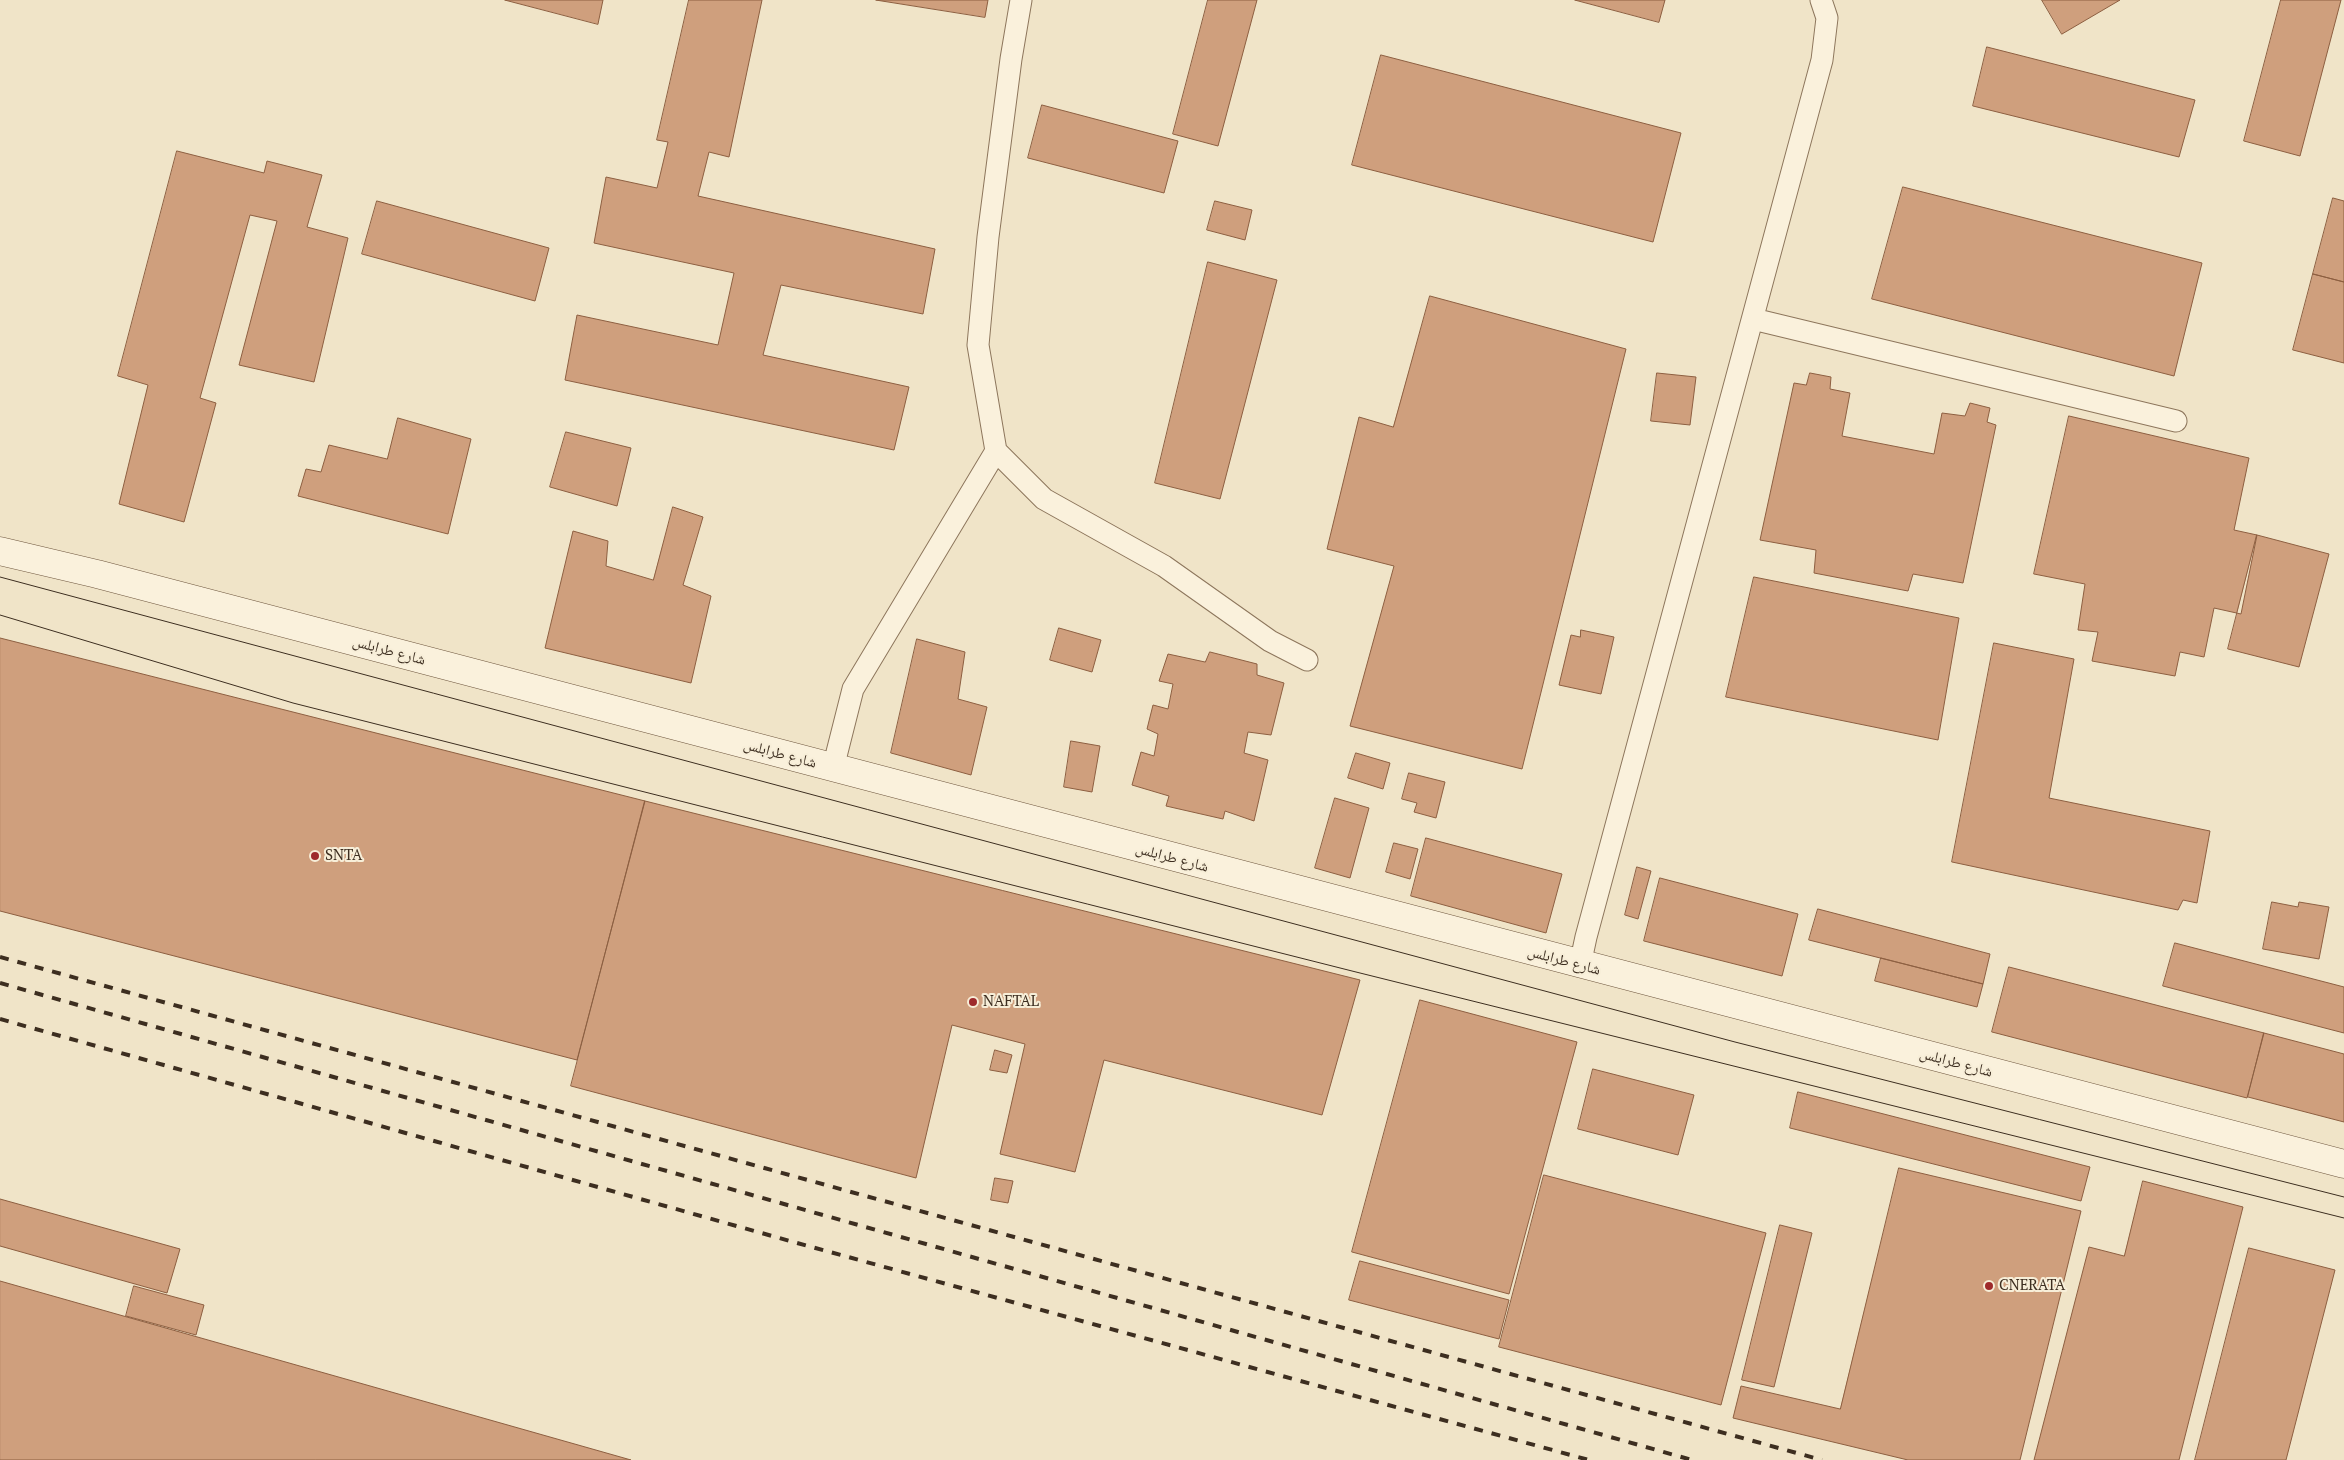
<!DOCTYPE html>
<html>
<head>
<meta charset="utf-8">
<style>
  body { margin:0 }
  canvas { display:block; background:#f0e4c8 }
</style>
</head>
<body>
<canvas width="2344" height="1460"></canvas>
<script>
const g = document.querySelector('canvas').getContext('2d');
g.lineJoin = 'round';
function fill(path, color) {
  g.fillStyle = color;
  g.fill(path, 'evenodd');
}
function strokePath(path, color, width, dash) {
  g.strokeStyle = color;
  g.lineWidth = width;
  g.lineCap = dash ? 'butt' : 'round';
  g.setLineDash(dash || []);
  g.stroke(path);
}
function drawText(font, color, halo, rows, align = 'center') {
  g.font = font + ' "PT Serif","Noto Naskh Arabic",serif';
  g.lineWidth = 4;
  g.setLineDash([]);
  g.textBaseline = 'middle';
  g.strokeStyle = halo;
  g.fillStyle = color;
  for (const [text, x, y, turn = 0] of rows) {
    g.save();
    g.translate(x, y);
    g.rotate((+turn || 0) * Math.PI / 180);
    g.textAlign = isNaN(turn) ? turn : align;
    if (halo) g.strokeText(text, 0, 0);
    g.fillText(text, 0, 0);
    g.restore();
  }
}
const building = new Path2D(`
  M 505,0 L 603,0 L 598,24 Z
  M 689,0 L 762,0 L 729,157 L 709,152 L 698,196 L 935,249 L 923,314 L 781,285 L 763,355 L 909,387 L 894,450 L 565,380 L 577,315 L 718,345 L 734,273 L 594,243 L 606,177 L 657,188 L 668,142 L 657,140 Z
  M 876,0 L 988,0 L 985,17 Z
  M 1208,0 L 1257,0 L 1218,146 L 1173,134 Z
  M 1575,0 L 1665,0 L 1659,22 Z
  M 2042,0 L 2120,0 L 2062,34 Z
  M 2281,0 L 2341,0 L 2300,156 L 2244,141 Z
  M 1987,47 L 2195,100 L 2179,157 L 1973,106 Z
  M 1381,55 L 1681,133 L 1653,242 L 1352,165 Z
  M 1042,105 L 1178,141 L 1164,193 L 1028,158 Z
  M 177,151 L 264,173 L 267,161 L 322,175 L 307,227 L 348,238 L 314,382 L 239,365 L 277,221 L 250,215 L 200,398 L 216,403 L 184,522 L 119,504 L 148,385 L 118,376 Z
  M 1903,187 L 2202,263 L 2174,376 L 1872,299 Z
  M 2333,198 L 2344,201 L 2344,282 L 2313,274 Z
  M 377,201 L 549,248 L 535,301 L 362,254 Z
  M 1215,201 L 1252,210 L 1245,240 L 1207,230 Z
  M 1208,262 L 1277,280 L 1220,499 L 1155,483 Z
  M 2313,274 L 2344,282 L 2344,363 L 2293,350 Z
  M 1430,296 L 1626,349 L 1522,769 L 1350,726 L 1394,566 L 1327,549 L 1359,417 L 1393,427 Z
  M 1657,373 L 1696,377 L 1690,425 L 1651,421 Z
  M 1810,373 L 1831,377 L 1830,389 L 1850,393 L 1842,436 L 1934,454 L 1942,413 L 1965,416 L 1970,403 L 1990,408 L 1987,422 L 1996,425 L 1963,583 L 1913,574 L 1908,591 L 1814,573 L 1816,550 L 1760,540 L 1794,383 L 1806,385 Z
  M 2069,416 L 2249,458 L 2234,530 L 2257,535 L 2241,614 L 2214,608 L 2204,657 L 2180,652 L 2175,676 L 2092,661 L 2098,632 L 2078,630 L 2085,584 L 2034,574 Z
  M 398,418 L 471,439 L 448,534 L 298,496 L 306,469 L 321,472 L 329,445 L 387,459 Z
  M 566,432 L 631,448 L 617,506 L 550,487 Z
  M 673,507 L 703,517 L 683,585 L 711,596 L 691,683 L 545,648 L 573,531 L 608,541 L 606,566 L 653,580 Z
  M 2257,535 L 2329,554 L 2299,667 L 2228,649 Z
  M 1754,577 L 1959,618 L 1938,740 L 1726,697 Z
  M 1059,628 L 1101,640 L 1092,672 L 1050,660 Z
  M 1581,630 L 1614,637 L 1601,694 L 1559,685 L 1571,635 L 1580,637 Z
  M 0,638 L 645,801 L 577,1060 L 0,911 Z
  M 917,639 L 965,652 L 958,699 L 987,707 L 971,775 L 891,753 Z
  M 1994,643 L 2074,659 L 2049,798 L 2210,831 L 2197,903 L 2183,900 L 2178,910 L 1952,862 Z
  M 1210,652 L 1257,664 L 1257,675 L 1284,683 L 1271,735 L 1248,732 L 1244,753 L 1268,760 L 1254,821 L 1225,811 L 1223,819 L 1166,806 L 1169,796 L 1132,785 L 1141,752 L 1154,756 L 1158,734 L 1147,729 L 1153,705 L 1168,709 L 1173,684 L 1159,681 L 1168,654 L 1205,662 Z
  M 1071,741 L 1100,746 L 1092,792 L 1064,787 Z
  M 1356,753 L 1390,763 L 1383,789 L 1348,778 Z
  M 1409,773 L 1445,782 L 1436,818 L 1414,812 L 1417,803 L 1402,799 Z
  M 1335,798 L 1369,808 L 1350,878 L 1315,868 Z
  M 645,801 L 1360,980 L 1322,1115 L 1104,1060 L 1075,1172 L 1000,1154 L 1025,1044 L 952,1025 L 916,1178 L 571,1086 Z
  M 1426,838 L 1562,874 L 1546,933 L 1411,896 Z
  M 1394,843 L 1418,849 L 1410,879 L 1386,872 Z
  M 1637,867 L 1651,871 L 1638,919 L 1625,915 Z
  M 1660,878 L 1798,914 L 1782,976 L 1644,941 Z
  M 2272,902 L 2298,907 L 2299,902 L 2329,907 L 2319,959 L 2263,949 Z
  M 1818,909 L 1990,954 L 1983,984 L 1809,940 Z
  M 2175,943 L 2344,987 L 2344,1033 L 2163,986 Z
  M 1881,958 L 1983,984 L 1977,1007 L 1875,981 Z
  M 2009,967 L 2264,1033 L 2247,1098 L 1992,1032 Z
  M 1420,1000 L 1577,1042 L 1509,1294 L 1352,1252 Z
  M 2264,1033 L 2344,1054 L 2344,1122 L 2248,1097 Z
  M 995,1050 L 1012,1055 L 1007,1073 L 990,1070 Z
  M 1593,1069 L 1694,1095 L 1678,1155 L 1578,1129 Z
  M 1798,1092 L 2090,1167 L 2081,1201 L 1790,1128 Z
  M 1899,1168 L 2081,1211 L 2020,1460 L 1908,1460 L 1733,1418 L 1741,1386 L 1840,1409 Z
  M 1544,1175 L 1766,1233 L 1721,1405 L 1499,1347 Z
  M 995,1178 L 1013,1181 L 1008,1203 L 991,1200 Z
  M 2143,1181 L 2243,1207 L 2179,1460 L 2034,1460 L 2089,1247 L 2124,1256 Z
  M 0,1199 L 180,1249 L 167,1293 L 0,1246 Z
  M 1780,1225 L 1812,1233 L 1774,1387 L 1742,1380 Z
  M 2249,1248 L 2335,1270 L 2286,1460 L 2195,1460 Z
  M 1360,1261 L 1509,1300 L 1499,1339 L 1349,1300 Z
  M 0,1281 L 631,1460 L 0,1460 Z
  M 134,1286 L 204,1305 L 196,1335 L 126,1316 Z`);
const service = new Path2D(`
  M 1753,319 L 2176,421
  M 996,451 L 1044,499 L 1164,566 L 1270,641 L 1307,660
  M 833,768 L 853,689 L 996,451 L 978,345 L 988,237 L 1011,59 L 1021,0
  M 1580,965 L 1586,937 L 1822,60 L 1827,18 L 1821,0`);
const secondary = new Path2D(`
  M 0,551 L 97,574 L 2344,1164`);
const tram = new Path2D(`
  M 0,577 L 1735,1042 L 2344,1197
  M 0,615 L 293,703 L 1352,971 L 2344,1218`);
const rail = new Path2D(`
  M 0,957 L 1822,1460
  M 0,983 L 1692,1460
  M 0,1019 L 797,1243 L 1589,1460`);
const markers = [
  [315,856,5,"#9e2a2b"],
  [973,1002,5,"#9e2a2b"],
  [1989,1286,5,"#9e2a2b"]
];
const streetNames = [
  ["شارع طرابلس",389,651,15],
  ["شارع طرابلس",780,754,15],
  ["شارع طرابلس",1172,858,15],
  ["شارع طرابلس",1564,961,15],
  ["شارع طرابلس",1956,1063,15]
];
const poiNames = [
  ["SNTA",325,856],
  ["NAFTAL",983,1002],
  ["CNERATA",1999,1286]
];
fill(building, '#cf9f7d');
strokePath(building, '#8d5f41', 1);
strokePath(service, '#8d765c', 23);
strokePath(secondary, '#6f573f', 29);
strokePath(service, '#faf1dc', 21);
strokePath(secondary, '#faf1dc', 28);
strokePath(tram, '#3d2e20', 1);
strokePath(rail, '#3d2e20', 4, [9, 9]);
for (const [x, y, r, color] of markers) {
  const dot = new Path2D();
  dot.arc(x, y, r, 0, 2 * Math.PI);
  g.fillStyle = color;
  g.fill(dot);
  strokePath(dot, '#f7eed8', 2);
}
drawText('15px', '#3d2e20', '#f7eed8', streetNames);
drawText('15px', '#3d2e20', '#f7eed8', poiNames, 'left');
</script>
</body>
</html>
